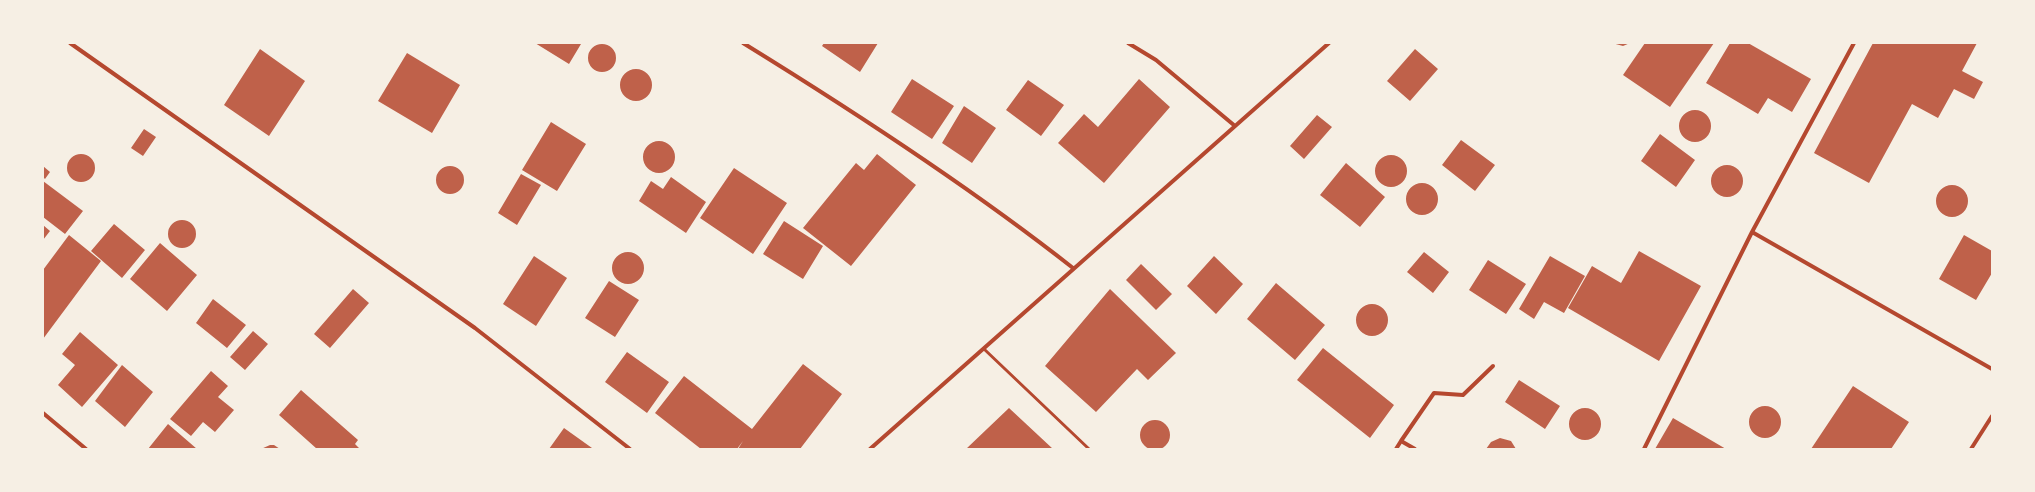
<!DOCTYPE html>
<html>
<head>
<meta charset="utf-8">
<style>
  body { margin:0 }
  #map { position:relative; width:2035px; height:492px; overflow:hidden; background:#f6efe4; font-family:"Source Sans 3",sans-serif }
  canvas { display:block }
  .frame { position:absolute; inset:0; border:44px solid #f6efe4; pointer-events:none }
</style>
</head>
<body>
<div id="map">
<canvas width="2035" height="492"></canvas>
<div class="frame"></div>
</div>
<script>
const g = document.querySelector('canvas').getContext('2d');
g.lineJoin = 'round';
function fill(path, color) {
  g.fillStyle = color;
  g.fill(path, 'evenodd');
}
function strokePath(path, color, width, dash) {
  g.strokeStyle = color;
  g.lineWidth = width;
  g.lineCap = dash ? 'butt' : 'round';
  g.setLineDash(dash || []);
  g.stroke(path);
}
const building = new Path2D(`
  M 535,43 L 580,43 L 581,44 L 569,64 Z
  M 824,43 L 878,43 L 860,72 L 822,46 Z
  M 1612,43 L 1630,43 L 1623,46 Z
  M 1645,43 L 1714,43 L 1670,107 L 1623,75 Z
  M 1730,43 L 1748,43 L 1811,79 L 1792,112 L 1768,98 L 1758,114 L 1706,83 Z
  M 1873,43 L 1977,43 L 1962,71 L 1983,82 L 1974,99 L 1954,89 L 1938,118 L 1912,104 L 1869,183 L 1814,153 Z
  M588 58a14 14 0 1 1 28 0a14 14 0 1 1-28 0Z
  M 260,49 L 305,81 L 269,136 L 224,105 Z
  M 1415,49 L 1438,69 L 1410,101 L 1387,81 Z
  M 407,53 L 460,85 L 432,133 L 378,101 Z
  M620 85a16 16 0 1 1 32 0a16 16 0 1 1-32 0Z
  M 912,79 L 954,106 L 932,139 L 891,112 Z
  M 1139,79 L 1170,107 L 1104,183 L 1058,143 L 1084,114 L 1098,127 Z
  M 1028,80 L 1064,105 L 1041,136 L 1006,110 Z
  M 964,106 L 996,128 L 972,163 L 942,143 Z
  M1679 126a16 16 0 1 1 32 0a16 16 0 1 1-32 0Z
  M 1317,115 L 1332,127 L 1304,159 L 1290,146 Z
  M 551,122 L 586,144 L 557,191 L 522,170 Z
  M 144,129 L 156,137 L 143,156 L 131,148 Z
  M 1660,134 L 1695,160 L 1676,187 L 1641,161 Z
  M 1461,140 L 1495,165 L 1475,191 L 1442,165 Z
  M643 157a16 16 0 1 1 32 0a16 16 0 1 1-32 0Z
  M 877,154 L 916,185 L 851,266 L 803,228 L 856,163 L 864,170 Z
  M67 168a14 14 0 1 1 28 0a14 14 0 1 1-28 0Z
  M1375 171a16 16 0 1 1 32 0a16 16 0 1 1-32 0Z
  M 1346,163 L 1385,197 L 1360,227 L 1320,195 Z
  M1711 181a16 16 0 1 1 32 0a16 16 0 1 1-32 0Z
  M 43,166 L 50,172 L 45,179 L 43,177 Z
  M436 180a14 14 0 1 1 28 0a14 14 0 1 1-28 0Z
  M 734,168 L 787,203 L 753,254 L 700,218 Z
  M 521,174 L 541,185 L 517,225 L 498,213 Z
  M 671,177 L 706,202 L 686,233 L 639,201 L 651,181 L 663,189 Z
  M 43,181 L 83,211 L 65,234 L 43,217 Z
  M1406 199a16 16 0 1 1 32 0a16 16 0 1 1-32 0Z
  M1936 201a16 16 0 1 1 32 0a16 16 0 1 1-32 0Z
  M168 234a14 14 0 1 1 28 0a14 14 0 1 1-28 0Z
  M 784,221 L 823,246 L 803,279 L 763,254 Z
  M 114,224 L 145,250 L 122,278 L 91,251 Z
  M 43,225 L 50,231 L 43,240 Z
  M 69,235 L 101,261 L 43,339 L 43,270 Z
  M 1964,235 L 1992,251 L 1992,273 L 1976,300 L 1939,279 Z
  M 160,243 L 197,275 L 167,311 L 130,279 Z
  M 1639,251 L 1701,286 L 1659,361 L 1568,308 L 1592,266 L 1621,283 Z
  M 1424,252 L 1449,272 L 1433,293 L 1407,272 Z
  M612 268a16 16 0 1 1 32 0a16 16 0 1 1-32 0Z
  M 534,256 L 567,278 L 536,326 L 503,304 Z
  M 1214,256 L 1243,284 L 1216,314 L 1187,286 Z
  M 1550,256 L 1585,276 L 1564,313 L 1544,302 L 1534,319 L 1519,309 Z
  M 1488,260 L 1526,284 L 1506,314 L 1469,290 Z
  M 1141,264 L 1172,294 L 1156,310 L 1126,280 Z
  M 609,281 L 639,300 L 615,337 L 585,318 Z
  M 1276,283 L 1325,325 L 1295,360 L 1247,319 Z
  M 353,289 L 369,303 L 330,348 L 314,334 Z
  M 1110,289 L 1176,353 L 1148,380 L 1137,369 L 1096,412 L 1045,366 Z
  M 213,299 L 246,325 L 227,348 L 196,323 Z
  M1356 320a16 16 0 1 1 32 0a16 16 0 1 1-32 0Z
  M 253,331 L 268,344 L 245,370 L 230,357 Z
  M 80,332 L 118,365 L 82,407 L 58,385 L 75,365 L 62,354 Z
  M 1323,348 L 1394,405 L 1370,438 L 1297,380 Z
  M 627,352 L 669,382 L 647,413 L 605,382 Z
  M 803,364 L 842,394 L 800,449 L 738,449 L 743,441 L 737,449 L 701,449 L 655,413 L 684,376 L 752,429 Z
  M 122,365 L 153,392 L 125,427 L 95,401 Z
  M 211,371 L 228,386 L 218,397 L 234,410 L 215,432 L 203,422 L 191,436 L 170,419 Z
  M 1519,380 L 1560,406 L 1545,429 L 1505,402 Z
  M 1853,386 L 1909,422 L 1891,449 L 1811,449 Z
  M 301,390 L 358,440 L 355,444 L 360,449 L 317,449 L 279,415 Z
  M1749 422a16 16 0 1 1 32 0a16 16 0 1 1-32 0Z
  M 1009,408 L 1053,449 L 966,449 Z
  M1569 424a16 16 0 1 1 32 0a16 16 0 1 1-32 0Z
  M 1673,418 L 1726,449 L 1655,449 Z
  M1140 435a15 15 0 1 1 30 0a15 15 0 1 1-30 0Z
  M 168,424 L 197,449 L 148,449 Z
  M 564,428 L 592,448 L 591,449 L 549,449 Z
  M 1500,438 L 1511,441 L 1516,449 L 1486,449 L 1491,442 Z
  M 270,445 L 274,445 L 280,449 L 261,449 Z`);
const service = new Path2D(`
  M 984,349 L 1089,449`);
const minor = new Path2D(`
  M 70,43 L 475,328 L 630,449
  M 743,43 C 855,112 970,187 1073,268
  M 1128,43 L 1156,60 L 1235,126
  M 1752,232 L 1992,369
  M 43,413 L 86,449
  M 1401,441 L 1434,393 L 1463,395 L 1493,366
  M 870,449 L 1329,43
  M 1396,449 L 1401,441 L 1415,449
  M 1644,449 L 1752,232 L 1854,43
  M 1971,449 L 1992,416`);
fill(building, '#bf614a');
strokePath(service, '#b5482f', 3);
strokePath(minor, '#b5482f', 4);
</script>
</body>
</html>
